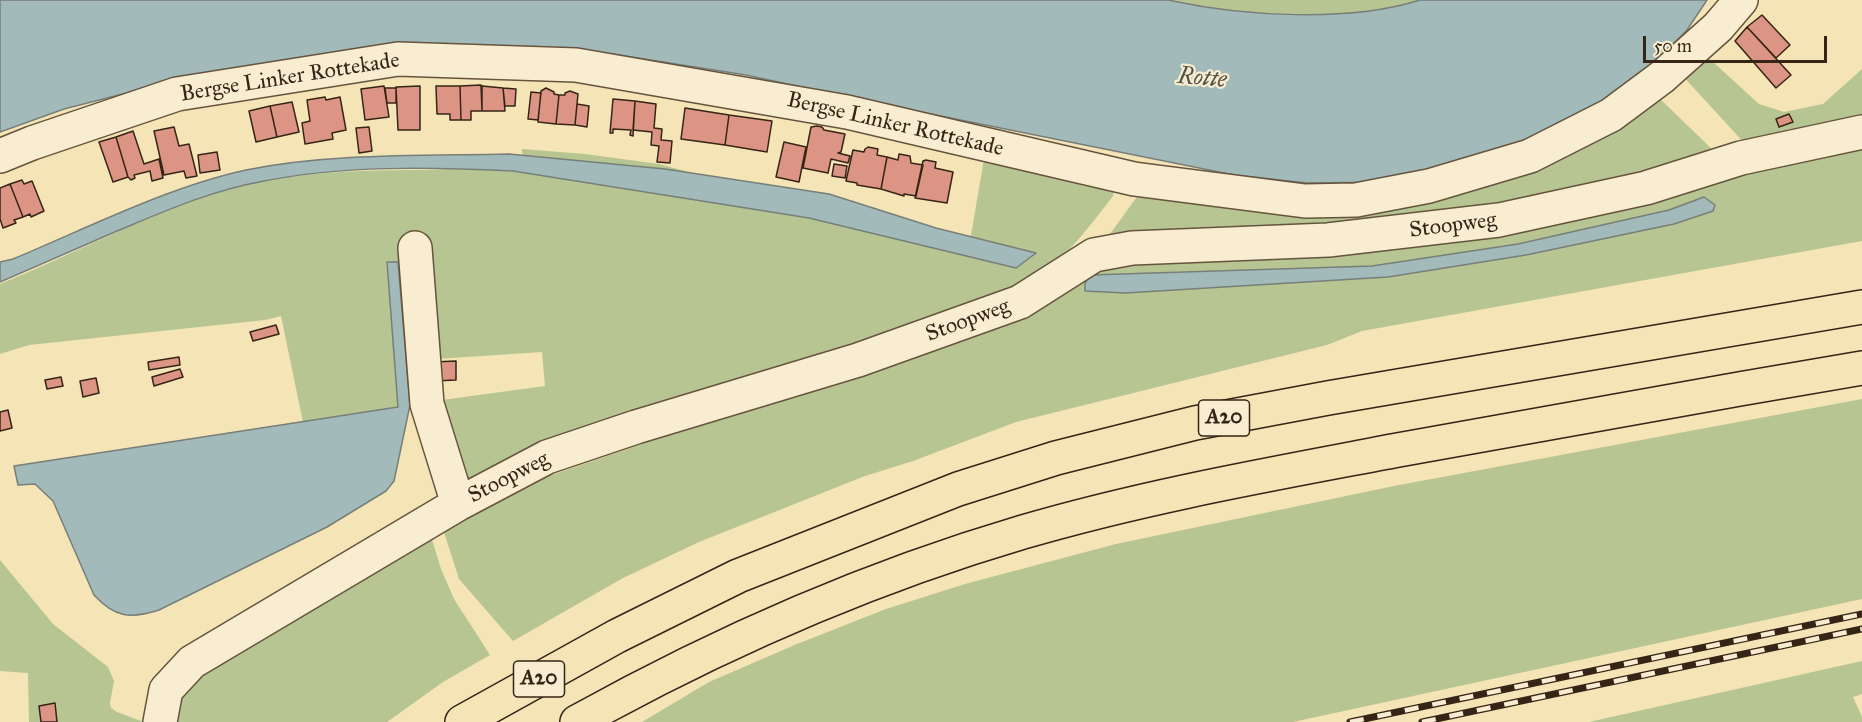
<!DOCTYPE html>
<html>
<head>
<meta charset="utf-8">
<style>
  body { margin:0 }
  #map { position:relative; width:1862px; height:722px; overflow:hidden; background:#f4e4b6; font-family:"IM FELL Great Primer",serif }
  canvas { display:block }
  .scale { position:absolute; left:1643px; top:36px; width:184px; height:27px; box-sizing:border-box; border:3px solid #362416; border-top:0; padding-left:8px; font-size:18px; line-height:21px; white-space:nowrap; color:#362416; -webkit-text-stroke:4px #f8edd0; paint-order:stroke }
</style>
</head>
<body>
<div id="map">
<canvas width="1862" height="722"></canvas>
<div class="scale">50 m</div>
</div>
<script>
const g = document.querySelector('canvas').getContext('2d');
g.lineJoin = 'round';
function fill(path, color) {
  g.fillStyle = color;
  g.fill(path, 'evenodd');
}
function strokePath(path, color, width, dash) {
  g.strokeStyle = color;
  g.lineWidth = width;
  g.lineCap = dash ? 'butt' : 'round';
  g.setLineDash(dash || []);
  g.stroke(path);
}
function drawText(font, color, halo, rows, align = 'center') {
  g.font = font + ' "IM FELL Great Primer",serif';
  g.lineWidth = 4.5;
  g.setLineDash([]);
  g.textBaseline = 'middle';
  g.strokeStyle = halo;
  g.fillStyle = color;
  for (const [text, x, y, turn = 0] of rows) {
    g.save();
    g.translate(x, y);
    g.rotate((+turn || 0) * Math.PI / 180);
    g.textAlign = isNaN(turn) ? turn : align;
    if (halo) g.strokeText(text, 0, 0);
    g.fillText(text, 0, 0);
    g.restore();
  }
}
const green = new Path2D(`
  M 1168,0 L 1420,0 C 1348,24 1241,16 1168,0 Z
  M 1701,51 L 1759,104 L 1784,112 L 1823,104 L 1862,69 L 1862,119 L 1748,147 L 1680,73 Z
  M 1656,95 L 1718,155 L 1510,214 L 1105,241 L 1139,194 L 1143,193 L 1232,209 L 1273,213 L 1368,214 L 1417,206 L 1472,192 L 1529,169 Z
  M 1862,145 L 1862,241 L 1362,331 L 1327,345 L 1016,422 L 913,461 L 865,476 L 699,542 L 623,578 L 513,641 L 459,579 L 442,526 L 517,487 L 928,346 L 1084,265 L 1279,254 ZM 1704,197 L 1715,205 L 1713,211 L 1674,224 L 1526,255 L 1388,277 L 1085,291 L 1090,275 L 1372,266 L 1518,244 L 1669,210 Z
  M 522,149 L 585,154 L 659,164 L 969,247 L 984,159 L 1114,190 L 1113,196 C 1090,226 1068,255 1038,278 L 460,489 L 435,401 L 545,386 L 542,352 L 406,361 L 398,262 L 387,262 L 398,407 L 303,422 L 281,316 L 265,320 L 29,345 L 0,354 L 0,284 C 69,256 134,221 204,197 C 275,172 350,170 424,170 C 457,169 491,168 524,173 Z
  M 1862,399 L 1862,599 L 1293,722 L 642,722 L 709,682 L 797,644 L 886,609 L 965,584 L 1116,544 L 1394,486 Z
  M 430,533 L 441,569 L 454,599 L 490,655 L 443,682 L 387,722 L 172,722 L 184,688 Z
  M 0,560 L 53,624 L 108,667 L 114,681 L 110,703 L 111,708 L 117,712 L 144,722 L 29,722 L 28,673 L 0,671 Z
  M 1862,661 L 1862,694 L 1853,697 L 1862,717 L 1862,722 L 1589,722 Z`);
const water = new Path2D(`
  M 0,0 L 1168,0 C 1241,16 1348,23 1420,0 L 1707,0 L 1687,30 L 1660,58 L 1611,98 L 1519,145 L 1387,182 L 1308,183 L 1234,175 L 861,100 L 746,75 L 612,54 L 564,49 L 154,86 L 64,109 L 0,132 Z
  M 509,154 L 665,169 L 829,194 L 936,228 L 1036,253 L 1016,268 L 809,218 L 513,171 C 430,167 342,165 259,182 C 210,191 163,212 117,231 C 78,248 39,265 0,282 L 0,262 L 13,259 C 87,228 168,187 246,170 C 332,153 421,156 509,154 Z
  M 1704,197 L 1715,205 L 1713,211 L 1674,224 L 1526,255 L 1388,277 L 1125,293 L 1085,291 L 1085,283 L 1090,275 L 1372,266 L 1518,244 L 1669,210 Z
  M 387,262 L 398,262 L 410,405 L 394,481 L 386,491 L 327,527 L 159,610 C 131,619 115,618 94,595 L 53,501 L 35,484 L 18,485 L 14,466 L 398,407 Z`);
const building = new Path2D(`
  M 1762,15 L 1790,45 L 1776,58 L 1747,27 Z
  M 1747,27 L 1791,75 L 1776,88 L 1735,41 Z
  M 481,85 L 482,111 L 471,111 L 471,120 L 461,120 L 460,86 Z
  M 384,86 L 389,117 L 365,120 L 361,89 Z
  M 420,86 L 420,130 L 398,130 L 396,87 Z
  M 436,86 L 460,86 L 461,120 L 450,120 L 450,114 L 437,114 Z
  M 482,86 L 503,88 L 505,111 L 482,111 Z
  M 385,88 L 396,88 L 396,103 L 387,103 Z
  M 503,88 L 516,89 L 515,106 L 505,106 Z
  M 546,88 L 554,92 L 554,94 L 559,95 L 556,124 L 538,122 L 541,91 Z
  M 570,91 L 578,94 L 575,125 L 556,124 L 559,95 L 565,95 L 565,93 Z
  M 531,92 L 541,93 L 538,120 L 528,119 Z
  M 325,97 L 326,100 L 340,97 L 346,130 L 332,133 L 333,139 L 305,144 L 302,123 L 310,121 L 307,100 Z
  M 613,99 L 635,101 L 633,136 L 630,135 L 631,130 L 613,129 L 613,133 L 610,133 Z
  M 635,101 L 656,104 L 654,128 L 662,129 L 661,140 L 672,141 L 670,163 L 657,162 L 659,146 L 651,145 L 652,132 L 633,130 Z
  M 292,102 L 299,132 L 277,137 L 270,106 Z
  M 577,104 L 589,106 L 587,127 L 575,125 Z
  M 270,106 L 277,137 L 256,142 L 249,111 Z
  M 685,108 L 729,115 L 725,145 L 681,139 Z
  M 1789,114 L 1793,122 L 1779,127 L 1776,119 Z
  M 729,115 L 772,121 L 767,152 L 725,145 Z
  M 817,126 L 822,127 L 824,130 L 845,134 L 841,152 L 838,153 L 850,156 L 848,163 L 831,159 L 828,173 L 803,168 L 811,127 Z
  M 174,127 L 179,146 L 189,144 L 197,176 L 186,178 L 184,171 L 164,175 L 154,131 Z
  M 369,127 L 372,151 L 359,153 L 356,128 Z
  M 133,131 L 144,164 L 159,159 L 163,178 L 152,181 L 150,171 L 134,175 L 135,178 L 131,180 L 128,177 L 116,137 Z
  M 116,137 L 128,177 L 113,182 L 99,142 Z
  M 784,142 L 806,147 L 799,182 L 776,177 Z
  M 868,147 L 878,149 L 877,155 L 887,157 L 881,189 L 857,185 L 857,183 L 846,181 L 853,150 L 864,152 L 865,149 Z
  M 217,152 L 220,170 L 200,173 L 198,155 Z
  M 899,154 L 910,156 L 911,163 L 923,165 L 916,196 L 904,194 L 904,196 L 881,189 L 887,157 L 898,160 Z
  M 926,160 L 936,162 L 935,168 L 953,172 L 947,203 L 915,198 L 923,161 Z
  M 834,164 L 847,166 L 845,178 L 832,176 Z
  M 22,180 L 24,184 L 32,181 L 44,211 L 31,217 L 30,214 L 23,217 L 10,184 Z
  M 10,184 L 23,217 L 14,220 L 16,223 L 3,228 L 0,219 L 0,188 Z
  M 276,325 L 279,334 L 253,341 L 250,332 Z
  M 179,357 L 180,365 L 149,370 L 148,362 Z
  M 456,361 L 456,380 L 434,381 L 433,362 Z
  M 180,369 L 183,377 L 154,386 L 152,377 Z
  M 61,377 L 63,386 L 47,389 L 45,380 Z
  M 96,378 L 99,393 L 83,397 L 80,381 Z
  M 8,410 L 12,428 L 0,431 L 0,412 Z
  M 55,703 L 57,722 L 41,722 L 39,706 Z`);
const minor = new Path2D(`
  M 0,156 L 32,143 L 177,94 L 398,59 L 576,65 L 847,112 L 1134,179 L 1305,201 L 1356,200 L 1429,186 L 1530,156 L 1611,115 L 1662,77 L 1718,27 L 1741,0
  M 415,248 L 427,404 L 458,504
  M 160,722 L 166,690 L 192,662 L 458,504 L 547,457 L 636,427 L 858,360 L 1020,302 L 1094,255 L 1132,248 L 1328,240 L 1499,220 L 1646,188 L 1741,158 L 1862,132`);
const highway = new Path2D(`
  M 462,722 L 617,636 L 738,576 L 958,489 L 1056,458 L 1195,423 L 1328,398 L 1862,307
  M 577,722 C 719,643 867,578 1023,532 C 1146,496 1272,474 1398,450 C 1552,422 1707,394 1862,368`);
const rail = new Path2D(`
  M 1350,722 L 1862,614
  M 1422,722 L 1862,629`);
const shields = [
  [1224,418,51],
  [539,679,51]
];
const shieldNames = [
  ["A20",1224,418],
  ["A20",539,679]
];
const streetNames = [
  ["Bergse Linker Rottekade",290,78,-9],
  ["Bergse Linker Rottekade",895,125,13],
  ["Stoopweg",1453,226,-7],
  ["Stoopweg",968,321,-20],
  ["Stoopweg",509,478,-27]
];
const waterNames = [
  ["Rotte",1202,79,5]
];
fill(green, '#b6c592');
fill(water, '#a2bbba');
strokePath(water, '#777f78', 1.5);
fill(building, '#dc9584');
strokePath(building, '#362416', 1.5);
strokePath(minor, '#66543e', 36);
strokePath(highway, '#362416', 36);
strokePath(minor, '#f8edd0', 33);
strokePath(highway, '#f4e4b6', 33);
strokePath(rail, '#362416', 7);
strokePath(rail, '#f8edd0', 4.5, [14]);
for (const [x, y, w] of shields) {
  const box = new Path2D();
  box.roundRect(x - w / 2, y - 18, w, 36, 4.5);
  g.fillStyle = '#f8edd0';
  g.fill(box);
  strokePath(box, '#362416', 1.5);
}
drawText('bold 21px', '#362416', null, shieldNames);
drawText('22px', '#362416', '#f8edd0', streetNames);
drawText('italic 24px', '#565147', '#f8edd0', waterNames);
</script>
</body>
</html>
